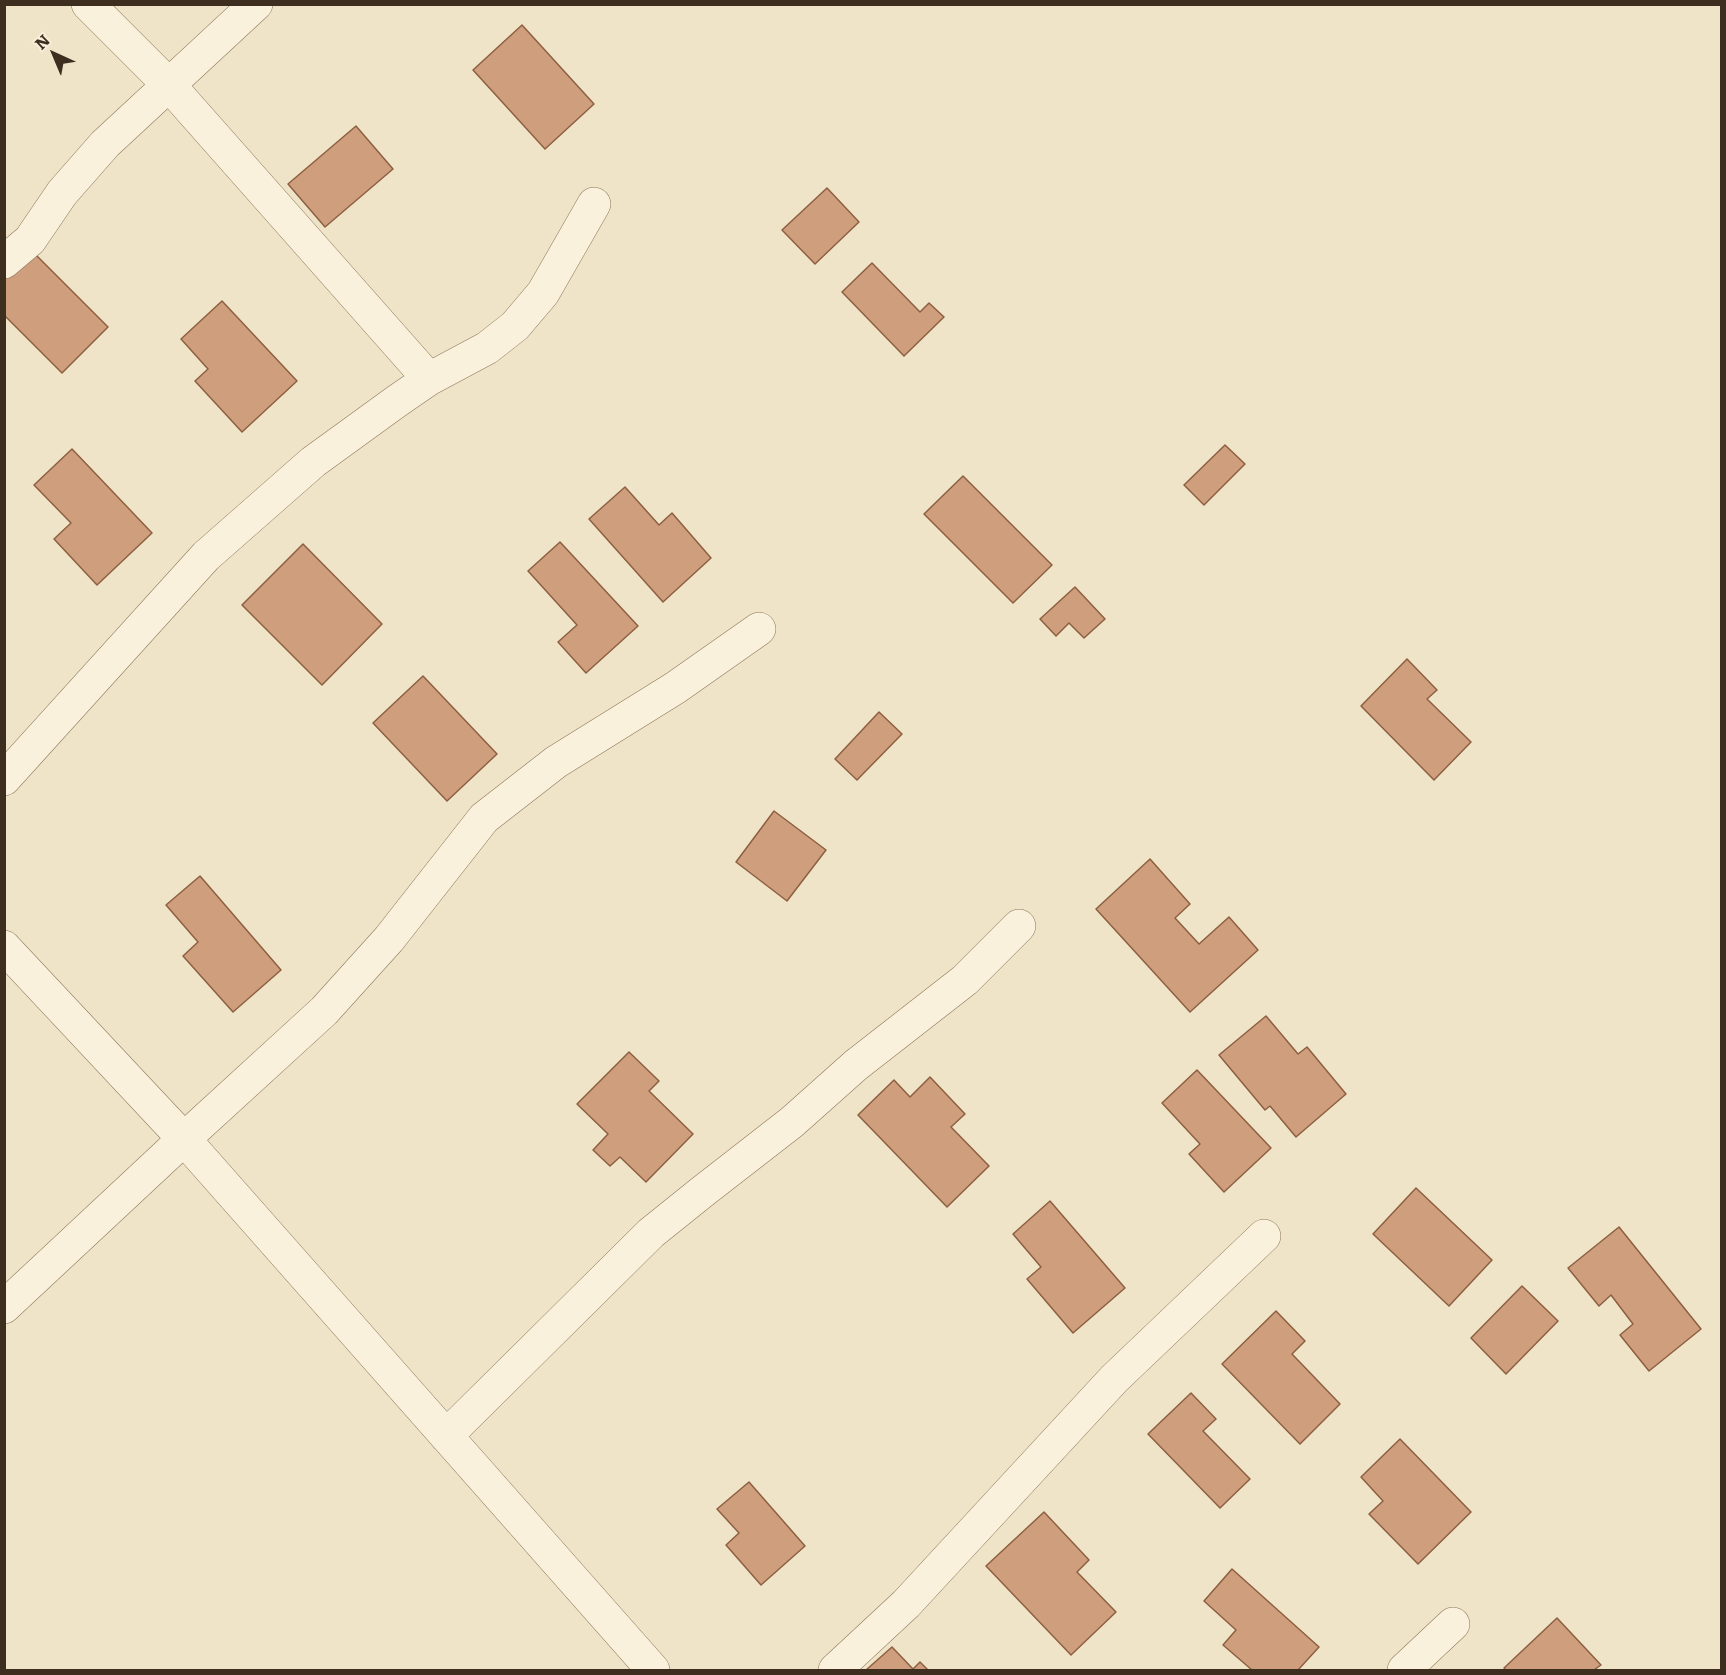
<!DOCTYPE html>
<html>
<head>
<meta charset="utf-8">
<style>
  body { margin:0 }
  #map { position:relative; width:1726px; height:1675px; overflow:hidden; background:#f0e4c8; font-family:Literata,serif }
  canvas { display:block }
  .frame { position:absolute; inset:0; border:6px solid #3d2e20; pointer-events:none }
  .north { position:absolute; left:24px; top:24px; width:60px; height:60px; -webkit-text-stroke:4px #f7eed8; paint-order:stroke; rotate:316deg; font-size:16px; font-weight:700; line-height:24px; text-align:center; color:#3d2e20 }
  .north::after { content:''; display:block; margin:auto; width:21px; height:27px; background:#3d2e20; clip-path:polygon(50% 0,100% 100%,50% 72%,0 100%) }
</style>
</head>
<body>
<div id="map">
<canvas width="1726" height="1675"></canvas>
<div class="frame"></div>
<div class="north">N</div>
</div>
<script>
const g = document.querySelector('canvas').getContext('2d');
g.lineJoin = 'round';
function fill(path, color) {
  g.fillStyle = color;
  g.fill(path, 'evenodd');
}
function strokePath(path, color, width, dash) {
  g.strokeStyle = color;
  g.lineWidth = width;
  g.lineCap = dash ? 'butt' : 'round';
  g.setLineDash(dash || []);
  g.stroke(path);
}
const building = new Path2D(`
  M 522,25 L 594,104 L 545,149 L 473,70 Z
  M 356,126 L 393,169 L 325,227 L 288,184 Z
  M 827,188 L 859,222 L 815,264 L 782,230 Z
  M 28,247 L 108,327 L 62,373 L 4,315 L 4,271 Z
  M 872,263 L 920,312 L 929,303 L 944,317 L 904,356 L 842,292 Z
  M 222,301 L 297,381 L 242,432 L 195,381 L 208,369 L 181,339 Z
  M 1225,445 L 1245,464 L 1204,505 L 1184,485 Z
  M 72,449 L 152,533 L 97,585 L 54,539 L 71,523 L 34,485 Z
  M 963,476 L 1052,565 L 1013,603 L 924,514 Z
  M 625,487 L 659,525 L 672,513 L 711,558 L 663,602 L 589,519 Z
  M 560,542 L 638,626 L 586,673 L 558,642 L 577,625 L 528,571 Z
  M 303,544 L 382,624 L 322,685 L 242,605 Z
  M 1075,587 L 1105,619 L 1084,638 L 1069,623 L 1056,636 L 1040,619 Z
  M 1407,659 L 1437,690 L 1427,699 L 1471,742 L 1434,780 L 1361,706 Z
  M 423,676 L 497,754 L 447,801 L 373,723 Z
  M 879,712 L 902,734 L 857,780 L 835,759 Z
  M 774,811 L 826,850 L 787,901 L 736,862 Z
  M 1150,859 L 1190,904 L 1175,918 L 1199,944 L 1229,917 L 1258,950 L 1190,1012 L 1096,909 Z
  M 200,876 L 281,970 L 233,1012 L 183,956 L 198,942 L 166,905 Z
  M 1266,1016 L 1298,1054 L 1307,1047 L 1346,1094 L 1296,1137 L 1270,1106 L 1265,1110 L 1219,1055 Z
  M 629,1052 L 659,1081 L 649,1091 L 693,1134 L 646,1182 L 620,1157 L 610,1166 L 593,1150 L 608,1134 L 577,1104 Z
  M 1197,1070 L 1271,1148 L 1224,1192 L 1189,1154 L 1200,1144 L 1162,1103 Z
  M 930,1077 L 965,1114 L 951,1127 L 989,1166 L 947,1207 L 858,1115 L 894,1080 L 910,1097 Z
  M 1416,1188 L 1492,1260 L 1449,1306 L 1373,1234 Z
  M 1050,1201 L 1125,1288 L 1073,1333 L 1027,1279 L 1041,1267 L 1013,1234 Z
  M 1619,1227 L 1701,1329 L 1649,1371 L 1620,1335 L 1633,1324 L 1611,1295 L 1599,1306 L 1568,1268 Z
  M 1522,1286 L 1558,1321 L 1506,1374 L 1471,1338 Z
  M 1276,1311 L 1305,1341 L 1292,1354 L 1340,1404 L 1300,1444 L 1222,1364 Z
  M 1191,1393 L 1216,1419 L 1203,1431 L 1250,1479 L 1220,1508 L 1148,1434 Z
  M 1400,1439 L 1471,1512 L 1418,1564 L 1369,1514 L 1383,1501 L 1361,1477 Z
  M 749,1482 L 805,1546 L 761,1585 L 726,1545 L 739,1533 L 717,1509 Z
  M 1044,1512 L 1089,1560 L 1077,1572 L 1116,1612 L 1071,1655 L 986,1566 Z
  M 1232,1569 L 1319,1647 L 1298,1670 L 1252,1670 L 1223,1645 L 1236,1630 L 1204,1601 Z
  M 1557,1618 L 1601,1665 L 1594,1670 L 1506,1670 L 1504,1668 Z
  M 892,1647 L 913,1669 L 920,1662 L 928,1670 L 866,1670 Z`);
const minor = new Path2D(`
  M 88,4 L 169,85 L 429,379
  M 4,262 L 30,240 L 62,193 L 105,144 L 256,4
  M 4,779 L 206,556 L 313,462 L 397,401 L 429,379 L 487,348 L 515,326 L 543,293 L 594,204
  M 4,947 L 184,1139 L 653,1670
  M 4,1307 L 184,1139 L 324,1011 L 389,939 L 484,818 L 556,762 L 675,688 L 759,629
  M 446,1436 L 651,1233 L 702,1192 L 792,1122 L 856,1065 L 965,980 L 1019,926
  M 835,1670 L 906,1604 L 1114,1379 L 1264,1236
  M 1404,1670 L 1453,1624`);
fill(building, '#cf9f7d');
strokePath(building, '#8d5f41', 1.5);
strokePath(minor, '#8d765c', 34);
strokePath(minor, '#faf1dc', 33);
</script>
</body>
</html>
